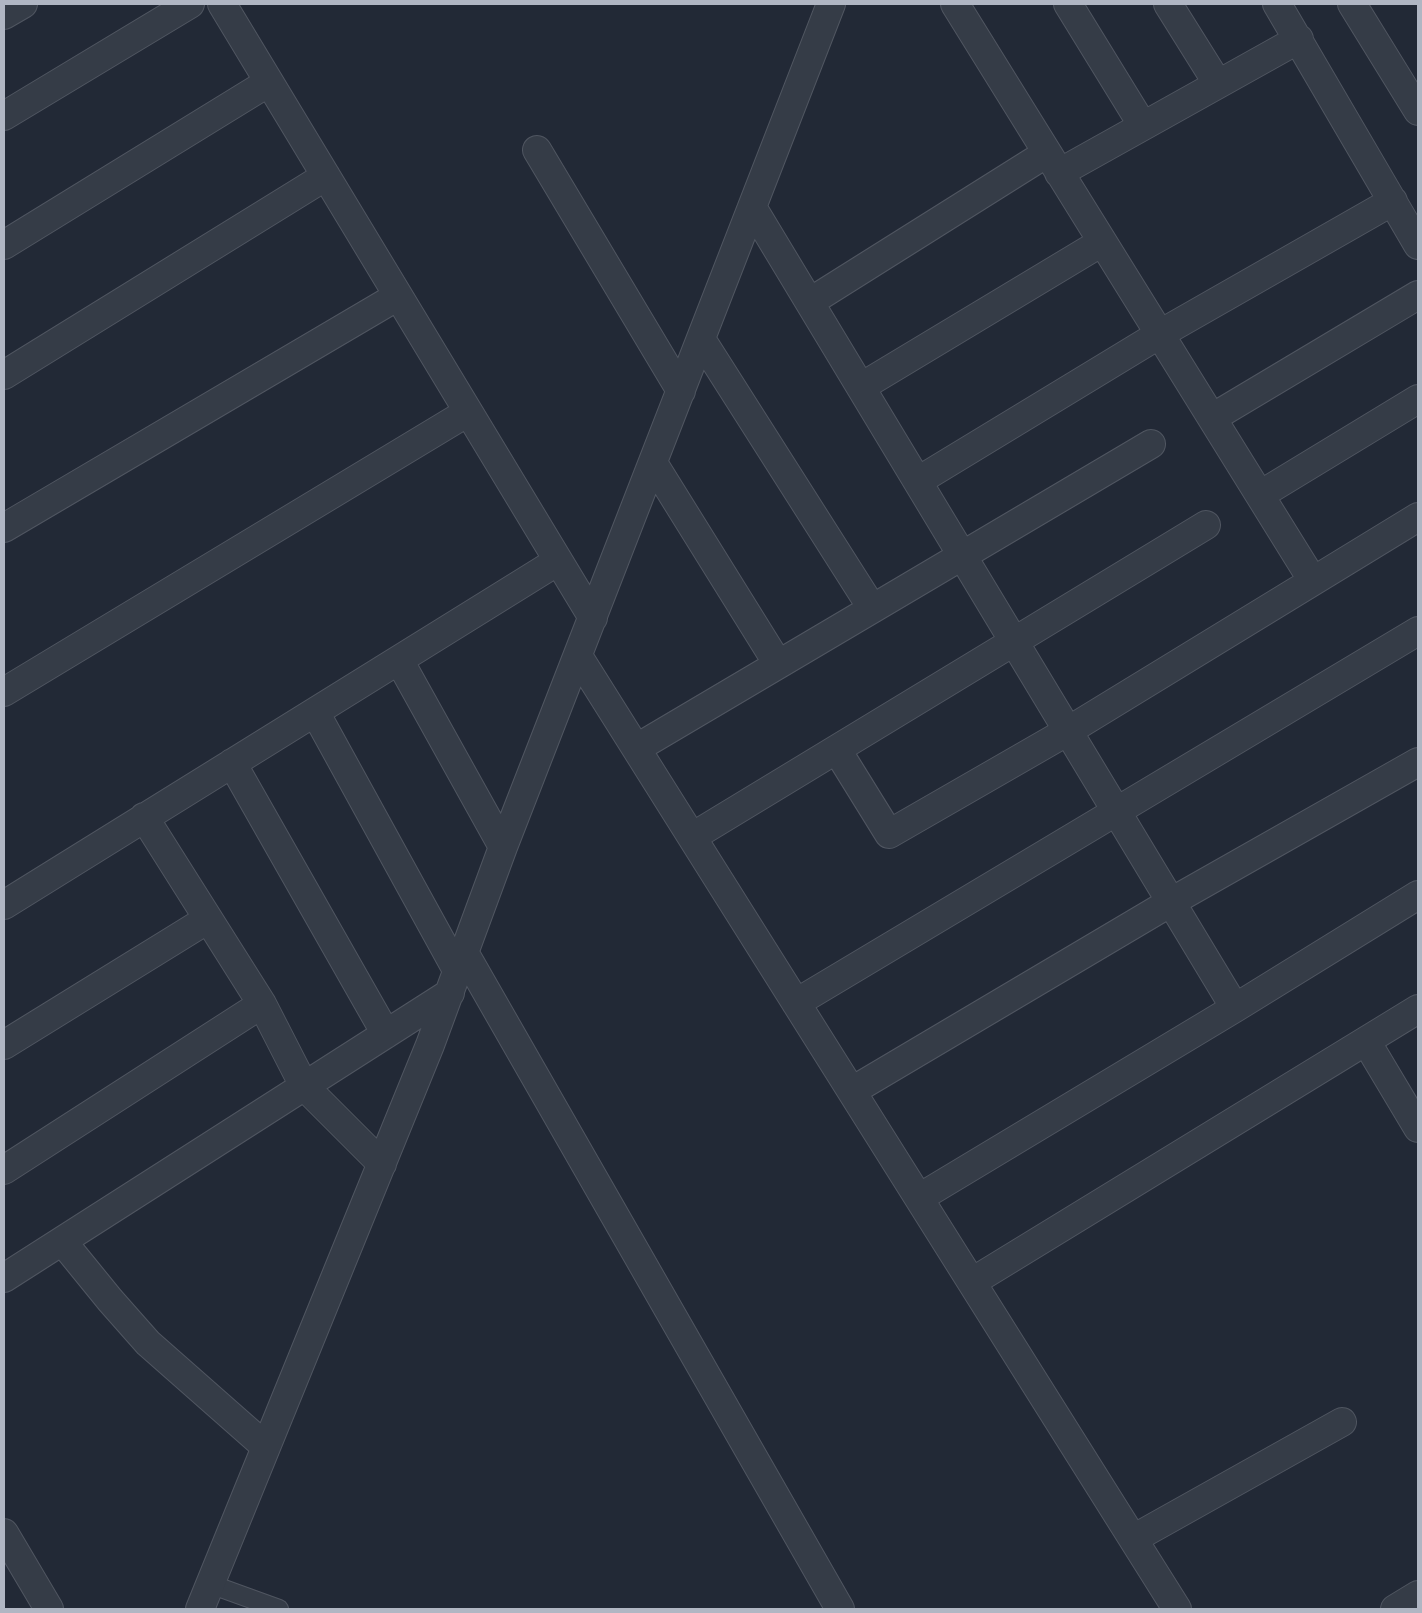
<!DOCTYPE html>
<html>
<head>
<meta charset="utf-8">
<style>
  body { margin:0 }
  #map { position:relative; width:1422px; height:1613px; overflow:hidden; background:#222936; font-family:"Alegreya Sans",sans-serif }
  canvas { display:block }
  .frame { position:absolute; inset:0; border:5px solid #b0b6c3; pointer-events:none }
</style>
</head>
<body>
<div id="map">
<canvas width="1422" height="1613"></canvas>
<div class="frame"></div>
</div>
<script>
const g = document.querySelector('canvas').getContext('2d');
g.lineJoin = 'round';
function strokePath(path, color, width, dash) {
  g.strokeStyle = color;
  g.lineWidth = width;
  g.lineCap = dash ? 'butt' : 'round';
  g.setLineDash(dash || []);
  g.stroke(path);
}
const service = new Path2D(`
  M 210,1584 L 279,1609`);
const minor = new Path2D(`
  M 222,4 L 593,618
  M 955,4 L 1313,581
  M 1068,4 L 1143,126
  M 1168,4 L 1218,84
  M 1277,4 L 1418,245
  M 1352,4 L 1418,111
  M 4,15 L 23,4
  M 4,116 L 190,4
  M 537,150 L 681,391
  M 1059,173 L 1299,39
  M 752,207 L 1235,1008
  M 4,245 L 269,82
  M 810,302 L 1047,153
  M 701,339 L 872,608
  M 4,375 L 326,176
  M 861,387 L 1102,242
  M 1212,418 L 1418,295
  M 653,463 L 778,664
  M 918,481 L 1160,334 L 1393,201
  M 1260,495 L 1418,399
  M 4,528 L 398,296
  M 578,656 L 1177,1609
  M 399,660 L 503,847
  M 4,692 L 468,412
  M 315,712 L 458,972
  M 637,748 L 1151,444
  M 837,750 L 889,834 L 1068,731 L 1418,517
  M 232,763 L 386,1034
  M 144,817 L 262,1004 L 304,1086 L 382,1164
  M 692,837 L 1206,525
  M 4,905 L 558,561
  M 465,954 L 840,1609
  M 796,1003 L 1418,631
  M 1366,1041 L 1418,1128
  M 4,1045 L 208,919
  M 852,1091 L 1171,902 L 1418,762
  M 4,1170 L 262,1004
  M 919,1198 L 1235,1008 L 1418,895
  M 62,1241 L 110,1300 L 148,1343 L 266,1447
  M 4,1278 L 450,993
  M 972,1282 L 1418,1009
  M 4,1533 L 49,1609
  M 1133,1539 L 1342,1422
  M 200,1609 L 430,1045 L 503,847 L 831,4
  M 1395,1609 L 1418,1595`);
strokePath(service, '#505661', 20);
strokePath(minor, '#505661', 30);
strokePath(service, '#353c47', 18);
strokePath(minor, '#353c47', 28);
</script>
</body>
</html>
